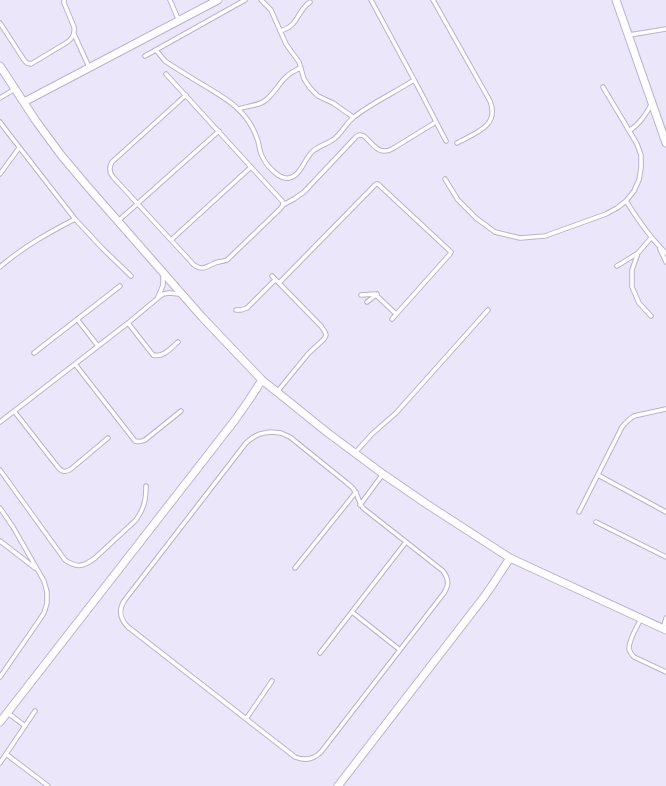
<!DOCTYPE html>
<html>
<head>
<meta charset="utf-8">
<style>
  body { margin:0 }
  canvas { display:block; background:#ece6fa }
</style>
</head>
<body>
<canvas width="666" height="786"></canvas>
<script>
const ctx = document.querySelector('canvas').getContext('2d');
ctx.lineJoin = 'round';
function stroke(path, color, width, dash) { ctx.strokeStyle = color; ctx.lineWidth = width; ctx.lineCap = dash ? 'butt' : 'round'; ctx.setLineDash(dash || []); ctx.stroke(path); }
const lane = new Path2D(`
  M170 0 179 21
  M261 0 271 10 286 44 299 62 304 79 310 88 318 96 333 103 353 117
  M371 0 418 87 446 141
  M433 0 490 101C500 126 475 133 457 143
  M0 23 24 60 27 63 31 64 66 43C72 39 75 35 74 27L64 3V0
  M280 31C299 26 296 12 310 2
  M74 34 89 67
  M629 35 666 29
  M156 50 165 61 171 65C182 72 193 79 205 86 221 96 238 105 249 122 253 128 256 135 258 141 259 146 260 152 262 156 266 165 279 180 289 178 301 176 304 159 313 151 319 146 327 144 334 139 342 133 346 123 354 117 373 102 394 93 414 80
  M145 56 245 0
  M166 74 283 202V205L280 209 227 260C222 262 217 261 213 264 205 267 203 271 194 265L113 177C109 172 109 167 112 162L186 95
  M0 98 15 89
  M238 109C247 106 256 106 263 102 273 96 277 86 285 78 290 73 295 70 301 68
  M0 122 9 134 75 219 102 248 131 276
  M629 131C640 124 646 114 652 103
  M0 174 19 148
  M445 179 458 200 476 218 495 232 520 238 545 236 606 214 617 208 626 201 634 191 639 180 641 168V155L637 144 603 87
  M626 201C638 220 650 238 666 253
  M283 205 294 199 304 192 354 139C357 135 359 134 364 136 373 144 379 156 392 149L436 122
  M118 221 219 131
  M171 240 251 167
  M660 249 666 262
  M617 266 638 253
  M0 267C23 247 48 233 75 219
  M272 276 321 326 325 332 326 335 324 339 308 354 277 392
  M279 283 374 186 376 184H378L451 252 450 254 392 319
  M361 295 375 294 396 314
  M158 297 163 285V274
  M367 302 377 294
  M236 310H241L247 308 275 280
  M651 316 639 303 632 287V270L638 253 651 238
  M77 319 98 346
  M128 323 153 355C163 358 171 348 178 342
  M34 353 120 286
  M75 364 135 441C139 442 141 442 145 440L181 411
  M14 411 57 466C61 472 65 473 71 469L108 438
  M0 422 128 323 158 298 163 294 169 293 179 294
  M271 432 281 433 290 437 347 483C351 486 354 489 356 493 359 499 359 503 363 508L443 571C449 579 449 585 444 593L321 752C313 760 305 761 295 757L128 627C120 619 118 611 124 601L246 443C255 435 260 433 271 432Z
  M355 453 372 434 396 413 488 310
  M0 470 65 560C77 568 83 567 95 558L136 520C144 509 146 500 146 486
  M598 475 666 512
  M360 505 383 474
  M0 508 13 527 44 581 47 592V603L44 613 38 622 0 677
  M579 512 622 427C626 422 629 419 634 416L666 409
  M596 522 666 557
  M0 541 35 568
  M295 568 356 492
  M352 612 400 650
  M641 619C637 626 629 641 629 649 630 653 632 655 634 657L666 672
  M663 629 666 618
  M320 653 406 542
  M8 713 25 726
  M246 719 272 681
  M6 754 48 786
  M0 763 35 711`);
const street = new Path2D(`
  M616 0 666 143
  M0 66 36 121 61 155 88 187 202 317 262 380 277 392 328 433 383 474 425 503 510 558 666 630
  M24 102 218 0
  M0 722 235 420 249 400 262 380
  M338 786 484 597 493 584 510 558`);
stroke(lane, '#bbb1d1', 5.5);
stroke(street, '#bbb1d1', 9);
stroke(lane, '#fff', 3.5);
stroke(street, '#fff', 7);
</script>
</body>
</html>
